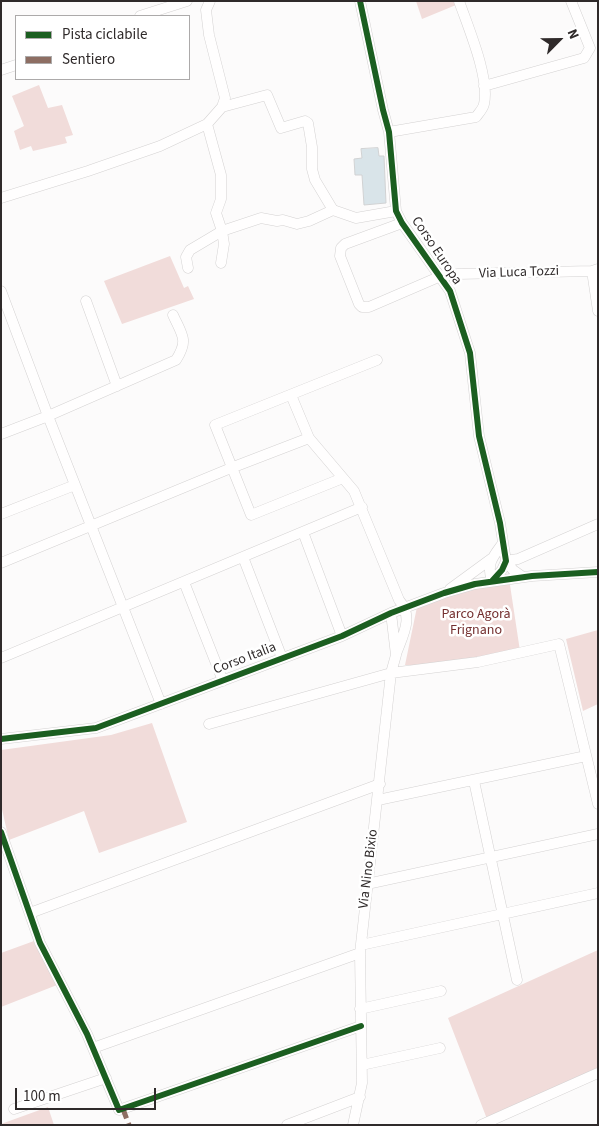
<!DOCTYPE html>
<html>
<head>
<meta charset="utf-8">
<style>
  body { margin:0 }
  #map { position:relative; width:599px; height:1126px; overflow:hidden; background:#fcfbfb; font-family:"Source Sans 3",sans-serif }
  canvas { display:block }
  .frame { position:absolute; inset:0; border:2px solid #2f2a2a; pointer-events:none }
  .legend { position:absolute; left:15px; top:15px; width:175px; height:65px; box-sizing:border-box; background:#fff; border:1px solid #acaaaa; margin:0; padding:6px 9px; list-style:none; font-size:15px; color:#2f2a2a }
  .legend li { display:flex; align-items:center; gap:10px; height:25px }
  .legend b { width:25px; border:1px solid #acaaaa }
  .north { position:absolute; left:534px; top:15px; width:50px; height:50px; -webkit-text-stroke:4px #fff; paint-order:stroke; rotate:67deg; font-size:14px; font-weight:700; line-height:20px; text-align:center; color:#2f2a2a }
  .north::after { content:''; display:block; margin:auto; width:18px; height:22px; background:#2f2a2a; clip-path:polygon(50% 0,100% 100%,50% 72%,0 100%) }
  .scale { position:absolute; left:15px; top:1088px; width:141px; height:22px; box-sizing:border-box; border:2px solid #2f2a2a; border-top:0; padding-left:6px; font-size:15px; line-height:18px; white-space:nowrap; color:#2f2a2a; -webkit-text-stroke:4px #fff; paint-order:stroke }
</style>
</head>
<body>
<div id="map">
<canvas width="599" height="1126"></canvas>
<div class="frame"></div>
<ul class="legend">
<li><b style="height:6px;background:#1b5e20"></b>Pista ciclabile</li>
<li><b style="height:6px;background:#8d6e63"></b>Sentiero</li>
</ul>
<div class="north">N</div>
<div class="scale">100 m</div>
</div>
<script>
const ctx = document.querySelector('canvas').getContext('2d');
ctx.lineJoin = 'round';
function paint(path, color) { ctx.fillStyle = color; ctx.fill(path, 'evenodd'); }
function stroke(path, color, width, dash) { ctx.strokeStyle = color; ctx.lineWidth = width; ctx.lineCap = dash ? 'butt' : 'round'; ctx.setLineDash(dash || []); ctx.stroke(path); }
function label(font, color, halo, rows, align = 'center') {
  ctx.font = font + ' "Source Sans 3",sans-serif'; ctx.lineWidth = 5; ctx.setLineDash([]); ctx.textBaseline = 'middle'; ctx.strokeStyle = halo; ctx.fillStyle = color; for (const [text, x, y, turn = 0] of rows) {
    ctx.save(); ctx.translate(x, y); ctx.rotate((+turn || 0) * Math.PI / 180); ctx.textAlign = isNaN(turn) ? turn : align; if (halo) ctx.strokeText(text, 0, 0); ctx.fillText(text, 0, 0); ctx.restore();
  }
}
const green = new Path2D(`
  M416 1H454L456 5 422 19Z
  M39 85 48 108 62 105 73 135 65 137 67 143 33 151 31 146 20 150 14 131 24 126 12 96Z
  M170 256 184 288 188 286 194 299 122 324 104 281Z
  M506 579 510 585 520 651 419 665H405L417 607 444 596Z
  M598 630V704L583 711 566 639Z
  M152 723 187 822 99 853 84 811 9 840 1 805V750L111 735Z
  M34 941 57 985 1 1007V953Z
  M598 950V1070L487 1119 448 1018Z
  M48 1107 54 1125H1V1124Z`);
const building = new Path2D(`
  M378 148 379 156H384L386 203 364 205 362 175H355L354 159 362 158 361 149Z`);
const minor = new Path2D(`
  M360 1 383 110 389 132 396 211 402 223 450 291 470 353 479 436 500 523 506 561 502 570 492 581
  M140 16 187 1
  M1 70 16 65
  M484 86 584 58 590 48 571 1
  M222 107 267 95 281 128 305 121 308 123 312 147V169L315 180 333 210 356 218 396 211
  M207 124 221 175V199L216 213 222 231 224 244 221 263
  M389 132 476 117C478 114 483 109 484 104 490 78 468 27 459 1
  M1 198 88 171 160 146 207 124 222 107 225 98 209 35 206 10 210 1
  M402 223 345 244 341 248 340 256 359 304 362 307H369L441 276 458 274 592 271 598 269
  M188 268 186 257 190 250 222 231 261 218 277 221 283 220 297 224 309 221 333 210
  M592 271 598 311
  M1 291 48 416 161 704
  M86 301 117 386
  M291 395 309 438 354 491 399 600C414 617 403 635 396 654
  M1 434 48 416 176 360C189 340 182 335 173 315
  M343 478 251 515 215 425 377 360
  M1 514 75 485
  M303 532 342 636
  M243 557 282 658
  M1 563 231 468 309 438
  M523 577 513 570 506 561 518 559 598 524
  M492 581C486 563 493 557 503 543
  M184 582 223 681
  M450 589 491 559
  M1 658 362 507
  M209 724 391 673 478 662 559 644 598 804
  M1 739 96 728 342 636 391 613 444 593 475 584 532 576 598 572
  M474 781 517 980
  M378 800 586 756
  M1 832 40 943 87 1034 119 1110 361 1026
  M367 884 598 834
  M30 913 380 784
  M361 945 598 893
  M360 1009 441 991
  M93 1048 360 953
  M362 1065 440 1048
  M14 1109 106 1078
  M287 1125 360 1097
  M353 1125 362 1083 360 953 391 673 396 655 391 613
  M481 1125 598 1073`);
const quiet = new Path2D(`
  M123 1109 129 1125`);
const cycleway = new Path2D(`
  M360 1 383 110 389 132 396 211 402 223 450 291 470 353 479 436 500 523 506 561 502 570 492 581
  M1 739 96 728 342 636 391 613 444 593 475 584 532 576 598 572
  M1 832 40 943 87 1034 119 1110 361 1026`);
const streetNames = [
  ["Corso Europa",436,251,56],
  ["Via Luca Tozzi",519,273,-2],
  ["Corso Italia",245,659,-21],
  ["Via Nino Bixio",369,869,-83]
];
const parkNames = [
  ["Parco Agorà",476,615],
  ["Frignano",476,631]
];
paint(green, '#f1dcda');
paint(building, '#d9e4e9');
stroke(building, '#d1d2d3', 1);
stroke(minor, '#d4d2d2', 11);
stroke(minor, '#fffefe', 10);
stroke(quiet, '#8d6e63', 5, [10, 5]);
stroke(cycleway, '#1b5e20', 6);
label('14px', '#2f2a2a', '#fff', streetNames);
label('14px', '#742f2f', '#fff', parkNames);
</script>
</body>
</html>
